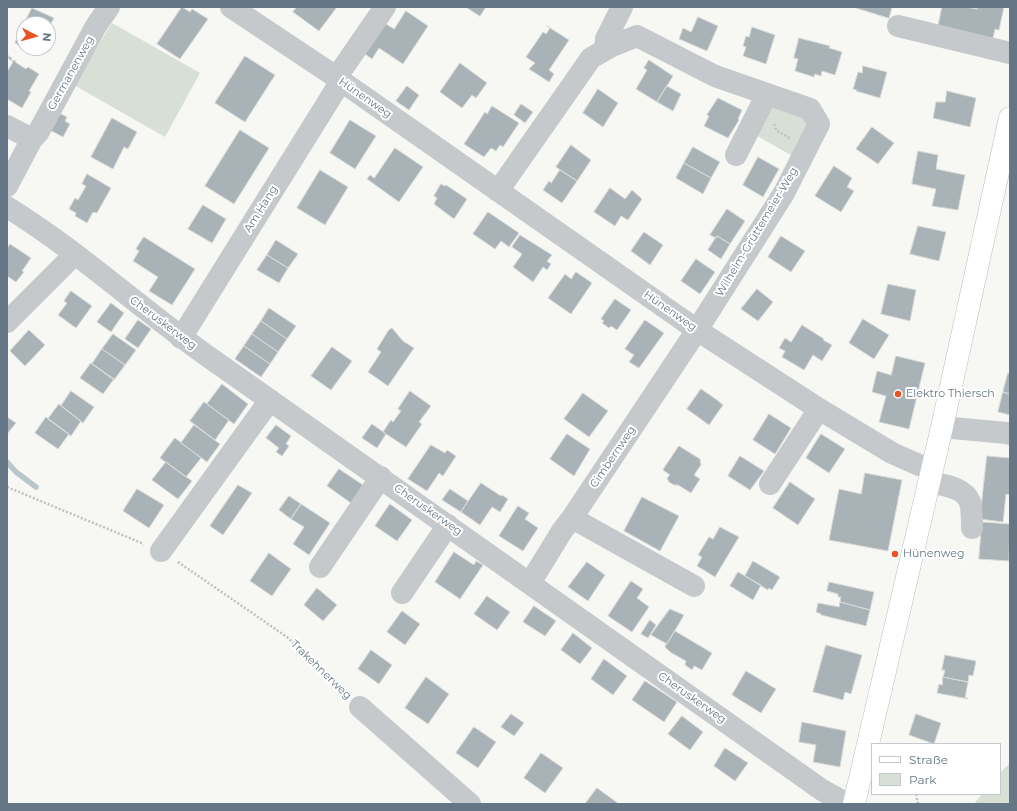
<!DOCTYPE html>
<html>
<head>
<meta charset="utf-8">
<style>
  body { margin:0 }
  #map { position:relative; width:1017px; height:811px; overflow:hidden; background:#f7f7f4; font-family:Montserrat,sans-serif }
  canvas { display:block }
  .frame { position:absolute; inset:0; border:8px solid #657786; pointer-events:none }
  .legend { position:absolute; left:871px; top:743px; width:130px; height:52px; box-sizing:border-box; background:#fff; border:1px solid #c1c9cf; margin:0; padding:5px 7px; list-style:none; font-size:12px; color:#657786 }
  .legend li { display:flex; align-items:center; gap:8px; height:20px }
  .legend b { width:20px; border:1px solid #c1c9cf }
  .north { position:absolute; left:16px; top:16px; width:40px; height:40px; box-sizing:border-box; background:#fff; border:1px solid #c1c9cf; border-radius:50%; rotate:96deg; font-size:11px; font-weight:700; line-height:16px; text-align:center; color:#657786 }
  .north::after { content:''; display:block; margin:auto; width:14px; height:18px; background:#e85423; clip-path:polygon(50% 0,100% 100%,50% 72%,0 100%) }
</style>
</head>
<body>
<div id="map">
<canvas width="1017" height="811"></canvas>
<div class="frame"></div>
<ul class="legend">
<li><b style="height:5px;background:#fff"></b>Straße</li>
<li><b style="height:11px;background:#d8dfd5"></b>Park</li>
</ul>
<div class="north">N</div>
</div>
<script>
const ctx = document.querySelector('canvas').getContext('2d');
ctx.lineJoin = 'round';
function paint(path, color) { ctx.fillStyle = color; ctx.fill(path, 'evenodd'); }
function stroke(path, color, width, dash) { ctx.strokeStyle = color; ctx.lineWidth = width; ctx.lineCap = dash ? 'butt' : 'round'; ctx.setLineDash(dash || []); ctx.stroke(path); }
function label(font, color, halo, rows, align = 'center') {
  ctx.font = font + ' Montserrat,sans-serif'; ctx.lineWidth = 4; ctx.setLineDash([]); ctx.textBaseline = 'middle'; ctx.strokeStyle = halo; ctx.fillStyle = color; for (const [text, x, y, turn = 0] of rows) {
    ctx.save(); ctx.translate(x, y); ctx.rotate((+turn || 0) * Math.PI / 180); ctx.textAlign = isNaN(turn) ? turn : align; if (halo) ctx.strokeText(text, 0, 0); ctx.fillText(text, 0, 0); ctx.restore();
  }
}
const green = new Path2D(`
  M112 23 200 73 165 137 74 85Z
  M768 104 799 114 807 122V126L794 157 754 134Z
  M1010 763V804H974L982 794H1000V773Z`);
const stream = new Path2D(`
  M7 462 16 472 36 487`);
const building = new Path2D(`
  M182 7 190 12 192 9 208 19 180 59 157 44Z
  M297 7H337L319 31 293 12Z
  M466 7H486L480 16Z
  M853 7H892L889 18Z
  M942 7H966L977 9V7H1004L999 30 995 29 993 38 937 33Z
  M32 8 54 18 48 29V24H24Z
  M406 11 428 26 403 64 379 48 372 59 358 49 378 19 394 29Z
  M698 17 718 26 707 51 679 39 683 28 691 32Z
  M24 25V48H43L39 56 24 48 15 43Z
  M547 26 569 40 549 70 554 74 549 82 529 69 535 63 526 57 543 32 546 34 550 28Z
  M752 27 775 35 766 64 743 56 746 47 743 46 746 36 749 37Z
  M799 38 830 46 829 48 842 52 835 75 822 71 821 76 815 74 814 77 795 71 798 59 794 58Z
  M7 55 12 58 11 60 14 61 15 60 16 61 15 62 26 69 28 67 39 74 29 91 31 92 22 108 7 99V72L13 62 8 58 9 57Z
  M245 56 275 75 245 122 215 103Z
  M649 60 673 76 657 102 636 89 647 70 644 68Z
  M460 63 487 83 476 98 472 95 462 108 440 92Z
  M863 66 887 72 880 98 856 91 857 90 853 89 858 72 862 73Z
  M407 86 419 95 409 110 396 101Z
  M667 86 681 94 673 111 657 102Z
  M598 89 618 103 603 127 583 113Z
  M947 91 976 98 970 127 933 118 936 102H945Z
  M718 98 742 110 738 119 739 120 728 138 704 126 709 116 707 115Z
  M521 104 533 112 525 123 514 115Z
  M492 106 519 123 503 147 500 145 496 151 491 148 484 157 464 144 485 112 487 114Z
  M59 113 67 117 65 121 70 124 63 137 48 129Z
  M112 118 137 132 128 149 124 147 113 169 91 157Z
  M350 120 376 136 355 169 330 153Z
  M872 127 894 143 878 164 856 149Z
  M240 130 269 148 234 204 205 186Z
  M571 145 591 160 577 181 556 167Z
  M693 147 720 162 711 178 684 163Z
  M395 148 423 167 399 202 367 179 370 175 374 178Z
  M918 151 938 155 936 169 965 175 958 210 932 206 936 189 912 184Z
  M758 157 779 169 763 197 743 185Z
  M684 163 711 178 703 194 676 178Z
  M834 166 852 178 847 187 854 191 841 212 815 196Z
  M320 170 348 187 325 225 297 208Z
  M560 170 577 181 562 203 543 190 549 181 551 183Z
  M87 174 111 188 97 213 93 212 87 223 75 216 76 213 69 209 75 198 78 200 86 186 82 184Z
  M441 184 445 186 446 185 467 199 454 219 434 204 437 198 434 196Z
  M610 188 625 199 632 190 642 199 628 220 621 216 615 226 594 212Z
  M203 205 226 219 212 243 188 229Z
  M727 209 745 221 730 244 717 236 716 238 710 235Z
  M488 212 519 233 509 247 501 241 495 249 473 234Z
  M918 226 946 232 939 261 910 254Z
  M644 232 663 245 650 265 631 251Z
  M520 235 552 255 547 261 551 264 547 270 543 267 533 282 513 267 522 254 512 247Z
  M717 236 730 244 721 259 708 250Z
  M781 236 805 251 791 272 768 257Z
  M144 237 195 269 172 305 149 291 158 277 133 261 139 251 136 249Z
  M276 240 298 254 288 268 267 255Z
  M10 244 31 258 22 271 24 272 16 282 7 276V249Z
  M267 255 288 268 279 283 257 270Z
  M696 259 715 272 700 294 681 281Z
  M576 272 592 283 571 314 548 298 565 274 571 279Z
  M888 284 916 290 910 321 881 314Z
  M757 289 773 302 758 321 741 309Z
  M71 291 92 306 76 328 58 315 67 303 64 301Z
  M615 299 631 310 617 330 611 326 609 328 602 323 604 321 601 319Z
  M111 303 124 313 111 332 97 322Z
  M269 308 296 326 287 339 261 321Z
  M863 319 889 335 874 359 849 343Z
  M138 320 151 329 138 348 125 339Z
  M645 320 664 333 639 368 629 362 634 355 625 349Z
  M261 321 287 339 278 352 252 334Z
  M802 325 824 339 823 340 832 345 822 361 813 355 804 370 782 357 785 351 779 348 785 338 791 342Z
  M392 328 403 341 414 348 388 386 368 372 381 352 377 349 388 331Z
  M29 330 45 345 25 366 10 351Z
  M113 334 136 350 125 365 102 349Z
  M252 334 278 352 270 364 244 346Z
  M244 346 270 364 261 377 235 359Z
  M332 347 352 361 331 390 311 376Z
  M102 349 125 365 114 380 92 364Z
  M896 356 925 363 909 429 879 422 886 396 872 392 877 371 891 375Z
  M91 363 114 379 103 394 80 378Z
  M1008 373 1010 374V394L1003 392Z
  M222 384 248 404 234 424 207 404Z
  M701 389 717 400 723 405 709 425 687 409Z
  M71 391 94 407 83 423 61 406Z
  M410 391 431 406 419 422 422 424 406 447 383 432 391 420 393 422 401 411 398 409Z
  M1003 392 1010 394V415L998 412Z
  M583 393 608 411 589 437 564 419Z
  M204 402 229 420 215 440 190 421Z
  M59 404 81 421 71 436 48 419Z
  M769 414 791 428 775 454 753 440Z
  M7 417 16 423 7 434Z
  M46 417 69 434 58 449 35 433Z
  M372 424 386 434 377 448 362 438Z
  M194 425 220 444 207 462 181 443Z
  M276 425 291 436 286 444 289 446 282 456 276 452 279 448 266 438Z
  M567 434 590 449 574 476 550 459Z
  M821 434 845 449 829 473 806 458Z
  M175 438 201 458 186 477 160 458Z
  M431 445 445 453 447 450 456 456 443 476 439 473 427 491 408 479Z
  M679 446 700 459 701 465 694 475 700 479 691 493 678 485H674L669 482 667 478 670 475 663 470Z
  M740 456 764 471 750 490 728 476Z
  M987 456 1010 458V495L1006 494 1003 522 980 519Z
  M166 462 192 481 178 499 152 480Z
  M339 469 363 485 351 503 327 486Z
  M865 473 902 480 888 551 829 540 839 489 861 494Z
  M790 482 815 499 798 525 773 508Z
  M481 483 501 496 502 495 508 499 500 512 492 507 480 525 461 512Z
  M238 485 252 493 223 535 210 526Z
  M137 489 164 505 149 528 123 511Z
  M450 489 468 501 461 512 442 500Z
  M289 496 301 504 291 519 279 510Z
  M642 497 679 516 660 551 624 531Z
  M301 504 330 523 309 555 293 544 304 527 291 519Z
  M390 504 412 520 397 541 375 526Z
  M518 506 529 513 525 519 538 528 523 551 499 536Z
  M982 522 1010 524 1009 561 979 559Z
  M720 527 739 537 715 577 697 566 702 557 698 555 709 537 713 539Z
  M454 552 474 565 476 561 483 565 460 599 435 582Z
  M269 553 291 569 272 596 250 581Z
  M753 561 780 577 772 590 769 588 768 590 745 576Z
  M587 562 605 575 588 601 568 587Z
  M738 572 761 585 753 600 730 586Z
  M631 581 643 589 637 598 649 607 632 632 608 616Z
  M829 582 874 592 870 610 840 602 841 597H838V594L827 591Z
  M317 588 337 605 323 621 304 605Z
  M487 596 510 612 497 630 474 614Z
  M840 602 870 610 866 626 821 615V614L816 612 818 603 839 607Z
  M534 606 556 621 545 636 523 622Z
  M670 609 684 615 667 644 651 635Z
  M402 611 420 624 405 645 387 632Z
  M650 620 656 625 648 638 641 634Z
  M675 631 712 653 702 670 694 666 692 670 685 665 686 661 670 652 665 647Z
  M573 633 592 648 580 664 561 650Z
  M826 645 862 655 851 694 845 692 843 700 813 692Z
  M371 650 392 665 379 684 358 669Z
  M945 655 976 661 973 676 969 675 968 682 943 677 945 670H942Z
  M604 659 627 676 613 695 591 679Z
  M746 671 776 689 761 713 732 695Z
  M426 677 449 694 428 724 405 708Z
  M943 677 968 682 965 698H968V699L937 693 939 684 942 685Z
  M645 681 677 702 664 722 632 700Z
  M511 714 524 723 514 736 501 727Z
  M916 714 941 723 934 744 909 735Z
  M682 716 703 732 690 750 668 734Z
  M802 722 846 731 840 767 813 762 816 745 799 742Z
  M474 727 496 742 478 768 456 753Z
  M725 748 748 763 735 781 714 766Z
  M541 753 563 768 545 793 524 778Z
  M597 788 619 804H585Z`);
const path = new Path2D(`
  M774 124 776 130 791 139
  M7 487 144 544
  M178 562 287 637 347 694
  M916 794 918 804`);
const minor = new Path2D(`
  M231 7 327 71 697 330 819 409 892 453 919 465 932 468
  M898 26 1010 53
  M605 50 606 39 622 7
  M336 78 385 7
  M7 126 32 139
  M736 155 767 94
  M7 186 32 139 38 133 96 26 109 7
  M498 191 591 58 612 46 637 36 715 76 810 109 819 124 784 193 697 330 572 518 562 531 530 583
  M7 207C80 252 143 311 213 360 416 503 619 646 822 790L842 801 854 804
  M7 322 75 254
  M181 338 341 81
  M942 427 1006 433 1010 434
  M929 482C943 485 964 487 970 502 972 509 972 520 972 528
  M770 484 819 409
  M572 518 694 586
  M161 551 270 400
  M320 567 381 477
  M402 593 448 525
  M360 707 470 804`);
const major = new Path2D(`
  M854 804 942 427 1010 118`);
const markers = [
  [898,394,4,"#e85423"],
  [895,554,4,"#e85423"]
];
const streetNames = [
  ["Germanenweg",71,73,-61],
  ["Hünenweg",365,98,35],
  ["Am Hang",261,209,-58],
  ["Wilhelm-Grüttemeier-Weg",757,232,-59],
  ["Hünenweg",670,311,35],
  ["Cheruskerweg",163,323,37],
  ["Cimbernweg",613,457,-56],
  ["Cheruskerweg",428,510,35],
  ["Trakehnerweg",321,670,44],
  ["Cheruskerweg",692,698,35]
];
const poiNames = [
  ["Elektro Thiersch",906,394],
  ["Hünenweg",903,554]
];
paint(green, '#d8dfd5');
stroke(stream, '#bac7ca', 5.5);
paint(building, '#a9b2b7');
stroke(building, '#d9d9d7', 1);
stroke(major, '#b8bcc0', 23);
stroke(path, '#bec1c3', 2.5, [2, 2]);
stroke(minor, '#c5c9cc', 22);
stroke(major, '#fff', 22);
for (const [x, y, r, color] of markers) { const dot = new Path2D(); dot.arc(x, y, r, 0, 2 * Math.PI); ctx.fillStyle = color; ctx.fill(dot); stroke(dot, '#fff', 1.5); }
label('11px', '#657786', '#fff', streetNames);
label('11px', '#657786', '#fff', poiNames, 'left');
</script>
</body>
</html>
